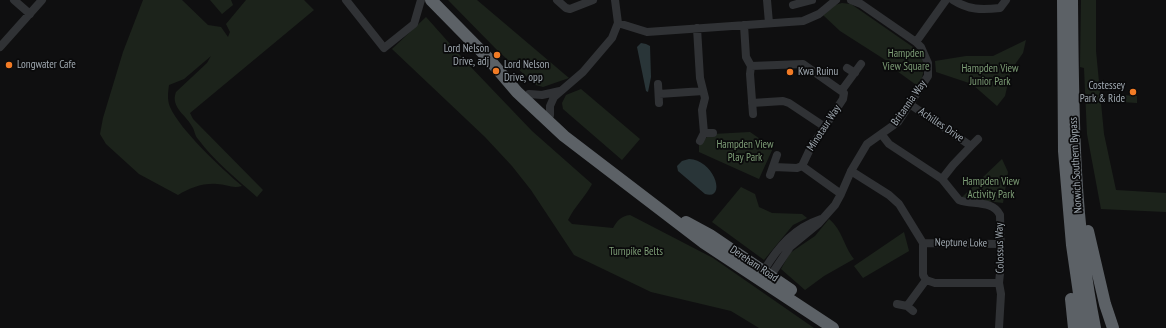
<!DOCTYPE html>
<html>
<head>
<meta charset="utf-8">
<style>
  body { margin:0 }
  canvas { display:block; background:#0f0f10 }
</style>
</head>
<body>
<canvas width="1166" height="328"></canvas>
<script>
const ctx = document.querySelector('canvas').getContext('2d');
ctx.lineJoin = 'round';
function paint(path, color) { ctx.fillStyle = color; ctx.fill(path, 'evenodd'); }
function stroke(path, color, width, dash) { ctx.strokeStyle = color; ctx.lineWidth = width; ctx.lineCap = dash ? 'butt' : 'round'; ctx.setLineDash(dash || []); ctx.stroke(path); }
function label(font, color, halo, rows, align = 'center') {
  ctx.font = font + ' "PT Sans Narrow",sans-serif'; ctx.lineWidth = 3.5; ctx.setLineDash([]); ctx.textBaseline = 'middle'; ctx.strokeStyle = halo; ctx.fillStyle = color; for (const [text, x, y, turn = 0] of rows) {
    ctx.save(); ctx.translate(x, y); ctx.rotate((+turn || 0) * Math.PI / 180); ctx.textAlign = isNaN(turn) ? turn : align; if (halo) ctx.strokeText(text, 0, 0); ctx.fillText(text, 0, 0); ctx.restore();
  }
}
const green = new Path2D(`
  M143 0H182L208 25 221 27 228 37 230 32 226 24 246 0H304L314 10 190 113 193 119 263 190 257 197C237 179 214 161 198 139 195 136 195 132 193 128 187 115 170 108 176 92L207 63 211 56 184 79 169 85C168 92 167 100 170 107 180 130 222 169 242 186 232 189 227 184 217 184 202 183 190 188 178 195L139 174 106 144 100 134 103 118 123 52Z
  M210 0H231L233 5 222 14Z
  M448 0H477L569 78 543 87 536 85 498 51Z
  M1081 0H1096V51L1104 134 1116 190 1166 193V212L1101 209 1087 134 1084 68 1080 67Z
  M842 3 851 4 920 52C926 65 924 73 919 87L897 71 887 61 840 31 823 15 835 5Z
  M426 17 467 63 532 131 592 184C585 197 575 206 568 220L572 224 613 228C617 221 621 216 630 215L713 258 814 328H759L731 311 651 292 574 255 531 190 512 166 485 137 392 49Z
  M1026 40 1023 53 1011 70 1005 96 997 106 972 84 936 72 935 61 966 56H993Z
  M581 89 640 139 622 160 563 109 562 103 566 95Z
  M1107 94 1137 96V103L1108 101Z
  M750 132 773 148 759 179 699 152V145L707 137 713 136V134Z
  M1002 159 1008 172 1003 203 961 198Z
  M741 187 755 194 759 207 772 213 802 214 807 218 793 225 764 260 712 222Z
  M829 219C843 231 843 245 854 259L824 276 805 290 781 269 790 253 815 236Z
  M904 232 909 251 863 278 854 266Z`);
const water = new Path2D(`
  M641 43 646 44 650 46 651 77 648 92 646 91 637 47Z
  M689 159C715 160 727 201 705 194L678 171 677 166 682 161Z`);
const minor = new Path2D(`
  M14 0 30 14
  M346 0 384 48 414 24 421 0
  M557 0 566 8 570 9 593 0
  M767 0 769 23
  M953 0C969 10 981 10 1000 8L1006 0
  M793 5 812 0
  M618 23 647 32 803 21 819 14 836 0
  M744 25 746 57 751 66 803 64 844 93 843 99 810 149 802 166 841 194
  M697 28 700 78 705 98 702 110 704 133 700 141
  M916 42 946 0
  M0 47 42 0
  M751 66 750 74 753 114
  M847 68 855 73
  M658 84 659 103
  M842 90 861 64
  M529 94 542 95 560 91
  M659 94 703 91
  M752 103 783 101 789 103 825 127
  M911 105 971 146 953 165 942 179
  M550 115V106L554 97 583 72 612 38 618 23 615 0
  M704 133H713
  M971 146 978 139
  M774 167 797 168 802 166
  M851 171 889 195 899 204 923 243V275L926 280 935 283H999L1001 263 1000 215C993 200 972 205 959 200L942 179 889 144 882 135
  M770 175 777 155
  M923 243 1000 244
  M764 270C779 246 794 228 821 219
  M771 275 790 247 818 224 835 205 841 194 851 171 867 144 898 122 928 76V63L921 47 916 42 861 4 851 0
  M897 304 907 306 926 280
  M907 306 913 311
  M999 328 1001 294 999 283`);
const highway = new Path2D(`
  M431 0 487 57 517 92 564 136 704 243 833 328
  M1063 0 1064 151 1072 245 1084 328
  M1072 0C1073 111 1073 219 1095 328
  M686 222 710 235 791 290
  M1088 231 1105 304 1113 328
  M1071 299 1074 328`);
const markers = [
  [497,55,4,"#f27b25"],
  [9,65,4,"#f27b25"],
  [496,71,4,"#f27b25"],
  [790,72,4,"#f27b25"],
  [1133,92,4,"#f27b25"]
];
const poiNames = [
  ["Lord Nelson",489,49,"right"],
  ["Drive, adj",489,62,"right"],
  ["Longwater Cafe",17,65],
  ["Lord Nelson",504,65],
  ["Drive, opp",504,78],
  ["Kwa Ruinu",798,72],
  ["Costessey",1125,86,"right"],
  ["Park & Ride",1125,99,"right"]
];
const parkNames = [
  ["Hampden",906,54],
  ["View Square",906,67],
  ["Hampden View",990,69],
  ["Junior Park",990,82],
  ["Hampden View",745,145],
  ["Play Park",745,158],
  ["Hampden View",991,182],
  ["Activity Park",991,195],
  ["Turnpike Belts",636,252]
];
const streetNames = [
  ["Britannia Way",909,103,-55],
  ["Achilles Drive",941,125,34],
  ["Minotaur Way",824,128,-57],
  ["Norwich Southern Bypass",1076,165,-93],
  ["Neptune Loke",961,243,1],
  ["Colossus Way",1000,248,-91],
  ["Dereham Road",754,264,34]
];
paint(green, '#1c231b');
paint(water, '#293538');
stroke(minor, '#303235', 8);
stroke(highway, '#5c6166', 12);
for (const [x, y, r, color] of markers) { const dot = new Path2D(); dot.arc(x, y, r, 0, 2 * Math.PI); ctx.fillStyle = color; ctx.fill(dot); stroke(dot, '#0a0a0b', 1.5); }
label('11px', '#a0a9b1', '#0a0a0b', poiNames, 'left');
label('11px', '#7d9d76', '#0a0a0b', parkNames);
label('11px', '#a0a9b1', '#0a0a0b', streetNames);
</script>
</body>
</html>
